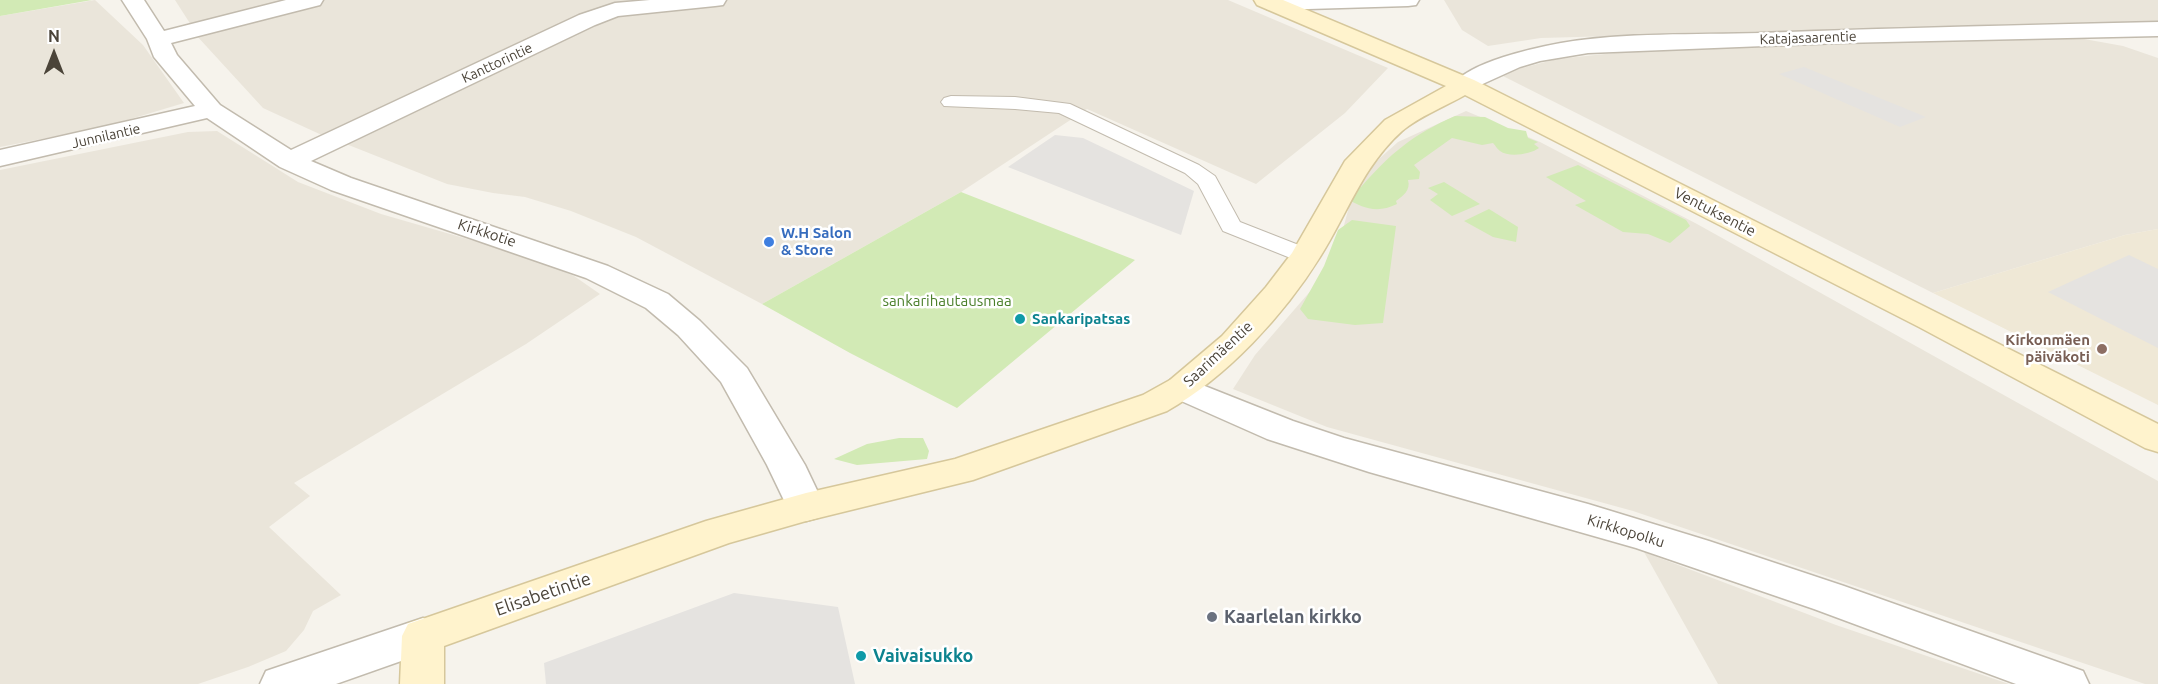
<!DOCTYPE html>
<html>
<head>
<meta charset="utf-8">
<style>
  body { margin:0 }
  #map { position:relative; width:2158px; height:684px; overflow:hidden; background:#f6f3ec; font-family:Ubuntu,sans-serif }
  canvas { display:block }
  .north { position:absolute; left:24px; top:24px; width:60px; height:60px; -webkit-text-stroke:4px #fff; paint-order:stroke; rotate:0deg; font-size:16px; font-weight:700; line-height:24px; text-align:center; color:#4b4439 }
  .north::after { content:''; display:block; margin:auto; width:21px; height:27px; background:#4b4439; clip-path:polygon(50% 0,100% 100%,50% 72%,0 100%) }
</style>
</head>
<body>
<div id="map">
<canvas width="2158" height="684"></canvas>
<div class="north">N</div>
</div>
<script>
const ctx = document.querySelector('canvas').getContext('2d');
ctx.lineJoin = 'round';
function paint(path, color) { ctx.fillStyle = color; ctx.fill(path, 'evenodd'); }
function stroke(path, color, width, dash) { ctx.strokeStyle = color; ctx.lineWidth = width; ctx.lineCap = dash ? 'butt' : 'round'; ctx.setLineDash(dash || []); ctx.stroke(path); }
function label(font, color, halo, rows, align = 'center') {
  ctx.font = font + ' Ubuntu,sans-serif'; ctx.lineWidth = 5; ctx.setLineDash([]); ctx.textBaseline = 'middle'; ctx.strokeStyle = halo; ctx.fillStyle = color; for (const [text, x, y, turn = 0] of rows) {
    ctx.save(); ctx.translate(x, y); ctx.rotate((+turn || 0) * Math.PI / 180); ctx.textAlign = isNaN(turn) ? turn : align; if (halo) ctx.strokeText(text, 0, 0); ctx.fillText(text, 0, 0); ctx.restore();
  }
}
const residential = new Path2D(`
  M95 0 143 45 184 103 104 127 0 147V16Z
  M175 0H299L191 25Z
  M324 0H676L613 5 326 137 263 108 196 35Z
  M724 0H1228L1388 68 1345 113 1256 184 1087 109 961 192 762 304 636 237 571 211 525 197 493 193 447 184 341 142 617 14Z
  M1444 0H2158V21L1541 38 1488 46 1462 30Z
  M2073 37 2123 46 2158 58V229L2125 235 1933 293 1499 74 1557 59 1634 51Z
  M1466 111 1540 142 1697 224 2158 481V684H2145L1633 511 1327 427 1233 389 1255 355 1333 265 1354 189 1371 166 1398 142Z
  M217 131 298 182 381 214 533 258 574 276 600 294 526 344 294 483 310 496 269 527 341 595 313 611 304 630 286 651 248 667 198 684H0V170L188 132Z
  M1644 552 1836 625 2009 684H1718Z`);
const education = new Path2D(`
  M2158 229V405L1933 293 2125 235Z`);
const green = new Path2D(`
  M0 0H92L0 16Z
  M1455 116 1485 117 1508 128 1526 131 1528 138 1538 142 1534 144 1539 148C1531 154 1509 158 1500 151 1497 149 1496 146 1493 143L1482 145 1452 138 1414 165 1420 172 1419 179 1408 180C1411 190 1403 196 1396 201L1397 204C1377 214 1362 208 1346 198L1352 188 1361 187C1391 153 1412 135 1455 116Z
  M1578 165 1686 220 1690 226 1670 243 1648 234 1623 232 1575 205 1586 201 1546 177Z
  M1444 182 1480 204 1452 216 1430 200 1438 194 1428 188Z
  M961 192 1135 260 957 408 850 353 762 304Z
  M1489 209 1518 227 1516 242 1493 237 1464 221Z
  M1352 220 1396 226 1383 323 1355 325 1308 319 1300 309 1324 266 1338 230Z
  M899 438H923L929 451 927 459 857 465 834 459 867 444Z`);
const parking = new Path2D(`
  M1804 67 1926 117 1900 127 1779 74Z
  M1055 135 1083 138 1194 191 1181 235 1008 167Z
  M2129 255 2158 269V348L2048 292Z
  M734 593 838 607 855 684H546L544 663Z`);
const lane = new Path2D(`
  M951 96 1015 97 1070 104 1199 165 1215 176 1240 222 1314 251 1318 256 1314 261 1306 263 1298 261 1223 231 1198 184 1185 173 1059 113 1015 109 944 106 941 102 944 98Z`);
const street = new Path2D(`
  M122 0H144L164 31 286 0H323L320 5 171 43 177 55 220 105 291 150 579 15 615 3 650 0H726L723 5 715 6 618 16 595 25 311 161 351 178 608 266 668 294 700 321 747 368 805 465 825 507 820 517 806 521 792 517 767 465 721 382 678 335 646 308 586 278 331 190 280 167 207 118 0 166V150L195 106 154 57 147 39Z
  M1267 0H1419L1416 5 1408 6 1275 10 1267 9 1264 4Z
  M2158 22V36L1840 43 1588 53 1540 61 1520 67 1465 92 1456 90 1453 85C1469 62 1534 48 1561 43 1626 32 1694 35 1760 33 1892 28 2025 25 2158 22Z
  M1182 377 1293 421 1344 438 1588 504 1709 541 1844 586 2083 671 2089 684H2016L1814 609 1636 548 1369 472 1267 439 1170 396 1165 388 1170 380Z
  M423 618 438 624 444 636 438 648 336 684H260L266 671Z`);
const secondary = new Path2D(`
  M1254 0H1283L1474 80 2158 424V452L2145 448 1919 327 1465 95C1446 106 1418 117 1402 131 1362 167 1348 213 1320 257 1284 315 1227 377 1167 411L973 480 806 521 729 543 444 646V684H400L402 636 408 624 706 521 806 493 955 459 1143 395 1170 380 1222 336 1266 287 1292 253 1345 161 1385 120 1446 86 1257 5Z`);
const markers = [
  [769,242,6,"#3f7fe0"],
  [1020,319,6,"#0f9aa8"],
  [2102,349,6,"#8d6e63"],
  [1212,617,6,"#6b7280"],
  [861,656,6,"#0f9aa8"]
];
const farStreetnames = [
  ["Katajasaarentie",1808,38,-2],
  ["Kanttorintie",497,63,-25],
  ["Junnilantie",106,136,-13]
];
const streetNames = [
  ["Ventuksentie",1715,212,27],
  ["Kirkkotie",487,233,18],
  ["Saarimäentie",1218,354,-43],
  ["Kirkkopolku",1626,531,17]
];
const shopNames = [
  ["W.H Salon",781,233],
  ["& Store",781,250]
];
const parkNames = [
  ["sankarihautausmaa",947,301]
];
const cultureNames = [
  ["Sankaripatsas",1032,319]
];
const educationNames = [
  ["Kirkonmäen",2090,340],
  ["päiväkoti",2090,357]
];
const nearStreetnames = [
  ["Elisabetintie",543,594,-19]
];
const nearWorshipnames = [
  ["Kaarlelan kirkko",1224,617]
];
const nearCulturenames = [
  ["Vaivaisukko",873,656]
];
paint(residential, '#eae5da');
paint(education, '#efe8d6');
paint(green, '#d2eab5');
paint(parking, '#e5e3e0');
stroke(lane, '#c2bbae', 2);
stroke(street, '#c2bbae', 3);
stroke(secondary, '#d6c79b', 3);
paint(lane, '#fff');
paint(street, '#fff');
paint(secondary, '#fff3cd');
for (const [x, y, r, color] of markers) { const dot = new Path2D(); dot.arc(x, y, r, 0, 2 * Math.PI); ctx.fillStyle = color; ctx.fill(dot); stroke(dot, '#fff', 2); }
label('14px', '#4b4439', '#fff', farStreetnames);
label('15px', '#4b4439', '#fff', streetNames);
label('bold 15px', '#366cbe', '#fff', shopNames, 'left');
label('15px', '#4a7f2a', '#fff', parkNames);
label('bold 15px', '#0d838f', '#fff', cultureNames, 'left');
label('bold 15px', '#785e54', '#fff', educationNames, 'right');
label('18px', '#4b4439', '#fff', nearStreetnames);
label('bold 18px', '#5b616d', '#fff', nearWorshipnames, 'left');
label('bold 18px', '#0d838f', '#fff', nearCulturenames, 'left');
</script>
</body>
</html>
